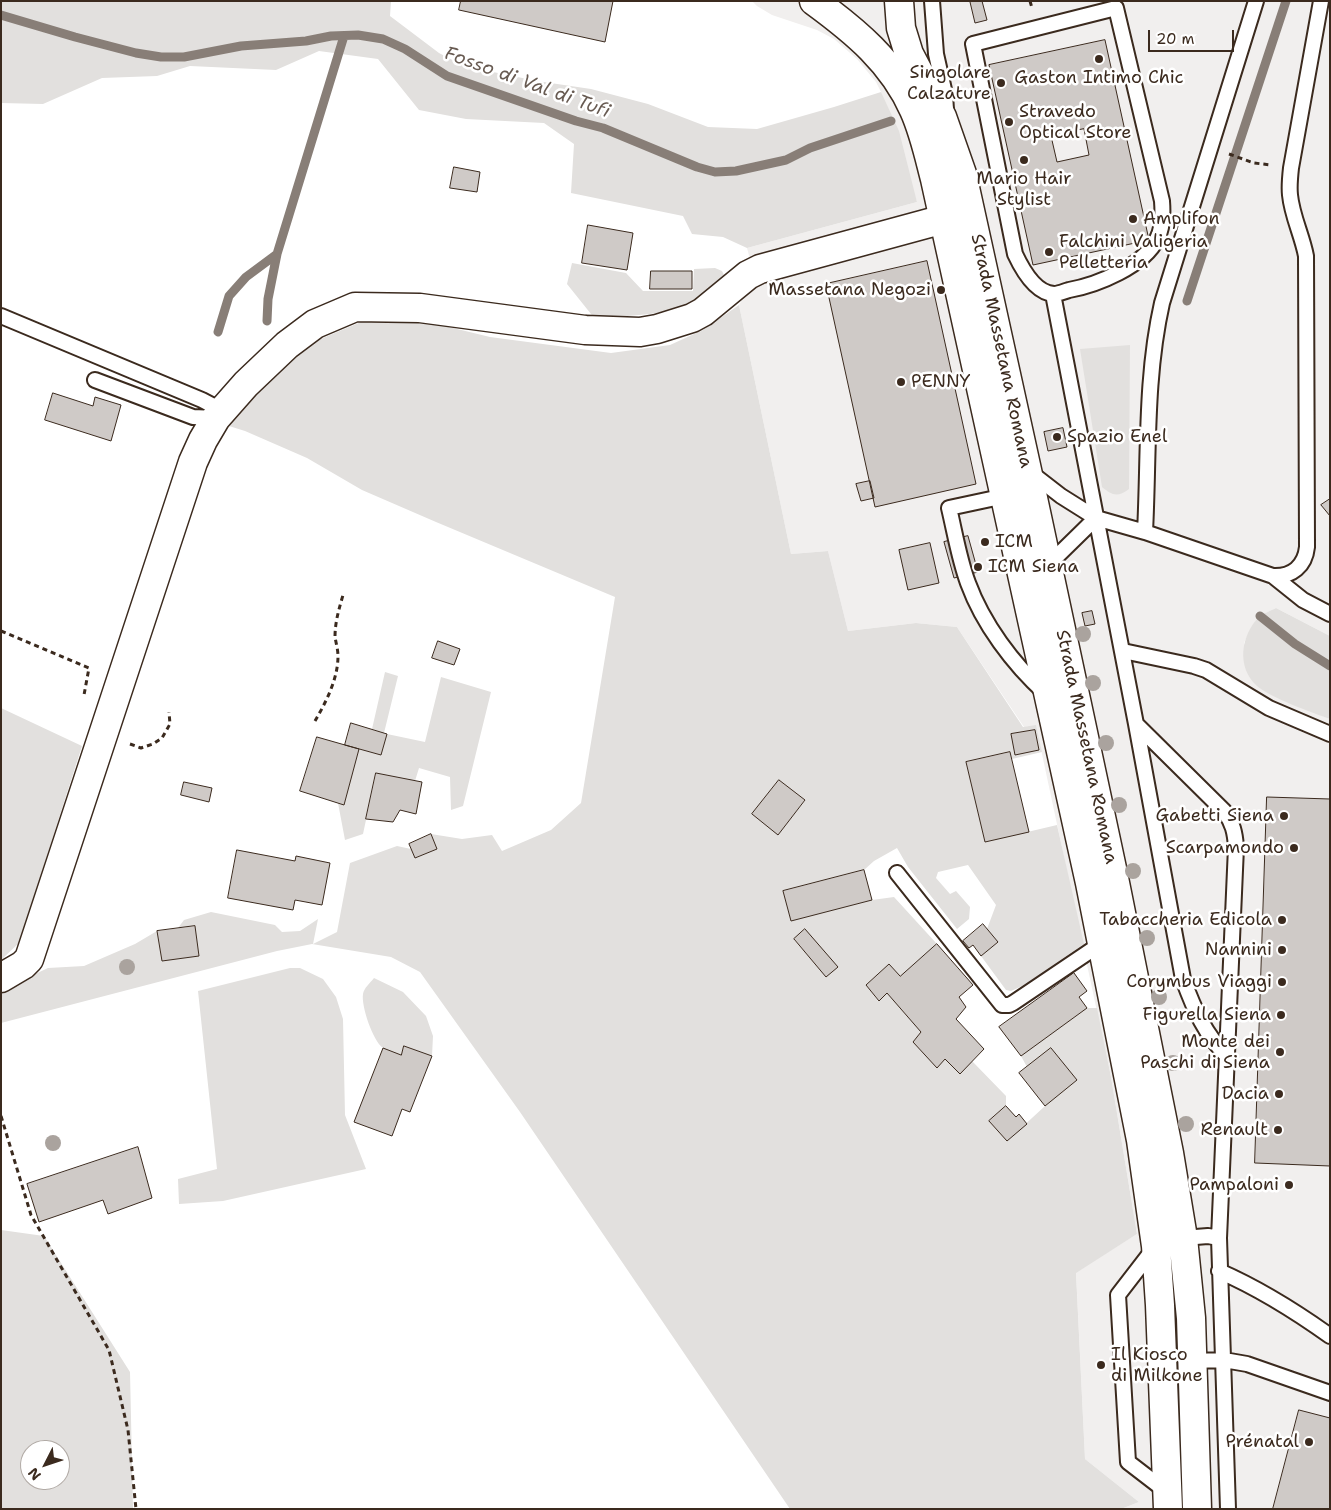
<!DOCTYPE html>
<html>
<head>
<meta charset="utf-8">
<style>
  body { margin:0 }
  #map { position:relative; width:1331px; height:1510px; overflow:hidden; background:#fff; font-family:"Shantell Sans",sans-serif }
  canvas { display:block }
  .frame { position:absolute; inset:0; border:2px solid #3b2a1e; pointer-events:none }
  .north { position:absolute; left:20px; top:1440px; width:50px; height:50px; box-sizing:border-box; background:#fff; border:1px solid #b1aaa5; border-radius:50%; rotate:229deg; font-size:14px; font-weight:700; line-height:20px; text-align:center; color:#3b2a1e }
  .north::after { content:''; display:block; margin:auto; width:18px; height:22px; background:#3b2a1e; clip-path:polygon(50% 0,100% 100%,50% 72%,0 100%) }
  .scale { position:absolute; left:1148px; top:30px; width:86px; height:22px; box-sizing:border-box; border:2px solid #3b2a1e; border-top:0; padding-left:6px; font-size:15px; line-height:18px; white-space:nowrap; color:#3b2a1e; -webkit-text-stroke:4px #fff; paint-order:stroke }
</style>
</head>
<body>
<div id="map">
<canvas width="1331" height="1510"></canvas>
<div class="frame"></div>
<div class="north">N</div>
<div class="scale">20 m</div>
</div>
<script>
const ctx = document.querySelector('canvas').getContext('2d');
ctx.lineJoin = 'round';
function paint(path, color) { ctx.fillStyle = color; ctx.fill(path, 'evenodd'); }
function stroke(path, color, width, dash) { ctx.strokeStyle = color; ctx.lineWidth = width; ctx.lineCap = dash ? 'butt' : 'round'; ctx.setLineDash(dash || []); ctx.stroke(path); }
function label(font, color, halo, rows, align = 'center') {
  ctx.font = font + ' "Shantell Sans",sans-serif'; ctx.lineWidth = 5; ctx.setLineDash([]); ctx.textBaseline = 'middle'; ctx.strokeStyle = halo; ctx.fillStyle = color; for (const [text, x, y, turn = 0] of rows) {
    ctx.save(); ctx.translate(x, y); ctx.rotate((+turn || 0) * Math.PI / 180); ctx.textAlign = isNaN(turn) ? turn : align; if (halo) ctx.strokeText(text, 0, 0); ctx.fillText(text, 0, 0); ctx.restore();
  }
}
const built = new Path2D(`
  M752 1H1330V636L1276 608 1260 616 1250 630 1244 643 1273 695 1330 719V1509H1121L1139 1502 1085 1459 1076 1272 1137 1234 1111 1077 1036 726 1024 727 957 627 916 623 848 631 828 551 791 554 739 305 755 278 747 248 917 202 881 92 876 82 857 59 834 39 817 30 772 15 757 6Z`);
const green = new Path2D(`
  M1 1H391L390 16 439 53 464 66 537 81 591 89 648 104 708 127 757 129 834 107 881 92 899 131 917 202 747 248 723 237 692 234 683 216 571 193 574 144 544 123 466 119 419 110 378 59 319 51 276 70 190 66 157 76 102 78 43 104 1 103Z
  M572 263 626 273 643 291H693L694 269 715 268 722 271 726 279 700 298 682 308 650 314 595 319 567 284Z
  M739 305 791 554 828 551 848 631 916 623 957 627 1023 727 1036 725 1042 752 1012 759 1010 752 966 762 985 842 1057 825 1084 944 1022 986 1011 991 1006 990 981 956 997 942 987 929 996 905 968 865 938 872 936 878 950 894 956 891 970 907 969 919 957 929 908 867 897 848 874 861 864 870 783 891 791 921 872 900 894 897 937 944 900 976 889 964 866 985 878 1001 887 993 921 1032 913 1042 937 1068 945 1059 972 1061 1006 1096V1106L989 1121 1007 1141 1045 1106 1077 1080 1051 1048 1027 1067 1021 1056 1087 1008H1097L1111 1077 1137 1234 1076 1273 1085 1459 1139 1502 1121 1509H790L520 1112 420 972 391 957 312 944 277 951 1 1023V990L48 968 84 966 135 944 157 931 162 961 199 956 195 926 178 928 184 920 211 912 275 925 282 932 300 931 318 919 313 944 337 932 350 863 397 846 411 849 416 858 437 849 431 834 462 839 492 835 502 851 551 830 581 803 615 597 436 522 362 490 307 458 245 431 229 426 255 392 311 343 361 322 412 318 490 337 611 353 670 345 703 330ZM779 780 805 801 778 834 753 814ZM805 929 826 976 794 940Z
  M1130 345 1129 489C1117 498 1112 495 1102 487L1080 349Z
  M1276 608 1330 636V719C1313 713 1269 697 1257 686 1236 667 1241 635 1259 617 1263 613 1271 611 1276 608Z
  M385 672 398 676 384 733 372 729Z
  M441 677 491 692 463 806 451 810 450 777 419 768 415 781 376 773 363 834 345 840 338 803 344 805 359 749 381 755 387 734 425 742Z
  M1 708 82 746 19 943 1 960Z
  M290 968H300L323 979 336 997 343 1019 345 1115 366 1169 223 1201 179 1204 178 1179 217 1169 198 991Z
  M374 978 403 992 426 1016 433 1036 432 1056 404 1046 401 1055C395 1053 387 1051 383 1048 373 1041 361 1006 363 994 364 988 370 983 374 978Z
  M1 1230 44 1236 130 1372 133 1509H1ZM30 1450H60V1480H30Z`);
const stream = new Path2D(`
  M1 15 75 37 136 53 161 57H184L241 46 306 41 331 36 358 35 383 39 405 49 447 76 576 121 603 128 697 167 715 172 736 171 786 160 810 148 891 121
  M1187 301 1286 1
  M267 321 268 299 277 254 344 36
  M218 332 229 296 246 277 277 254
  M1260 616 1295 644 1330 666`);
const building = new Path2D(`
  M461 1H613L605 42 459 10Z
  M982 1 987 20 975 23 970 2Z
  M1105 40 1149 240 1033 265 989 65ZM1084 129 1089 155 1057 162 1051 136Z
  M454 167 480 172 477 192 450 188Z
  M588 225 633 233 627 270 582 263Z
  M927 261 976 484 875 507 826 284Z
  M651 271H692V289H650Z
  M53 393 93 406 95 397 121 405 111 441 45 420Z
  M1063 428 1067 447 1048 451 1044 432Z
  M870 481 874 498 861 501 856 484Z
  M1330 499V516L1321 505Z
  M968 536 978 572 954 578 944 542Z
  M930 543 939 583 908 590 899 550Z
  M1092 611 1095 624 1085 626 1082 613Z
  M438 641 460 649 454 665 432 658Z
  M351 723 387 734 381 755 345 745Z
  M1035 730 1039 750 1015 755 1011 734Z
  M317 737 359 749 344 805 300 791Z
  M1010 752 1029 832 985 842 966 762Z
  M376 773 422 782 416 814 400 810 393 822 366 819Z
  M779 780 805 800 778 835 752 814Z
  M184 782 212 788 209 802 181 795Z
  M1267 797 1330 799V1166L1255 1163Z
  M431 834 437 849 415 858 409 844Z
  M237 850 295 861 296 856 330 863 322 905 295 900 293 910 228 898Z
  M864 870 872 900 791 921 783 891Z
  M983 924 998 942 981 956 973 945 969 948 963 941Z
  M195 926 199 956 162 961 157 931Z
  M805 929 838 967 826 977 794 939Z
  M937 944 973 985 959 997 966 1007 956 1019 984 1049 960 1074 945 1059 937 1068 913 1042 921 1032 887 993 879 1001 866 985 889 964 900 976Z
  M1074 973 1087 991 1079 997 1087 1008 1021 1056 999 1027Z
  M404 1046 432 1056 410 1112 402 1109 392 1136 354 1122 383 1048 401 1055Z
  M1051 1048 1077 1080 1045 1106 1019 1073Z
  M1006 1106 1016 1117 1019 1114 1027 1124 1007 1141 989 1121Z
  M138 1147 152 1198 108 1214 103 1200 39 1222 27 1184Z
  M1299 1410 1330 1418V1509H1273Z`);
const path = new Path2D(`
  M1030 1 1032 8
  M1229 154 1254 163 1271 165
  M1 631 89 668 84 695
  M315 721C326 702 338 679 338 656 338 650 336 643 335 637 335 622 339 609 343 595
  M130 744 141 748 153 744 162 738 170 724 169 712
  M1 1116 31 1215 109 1350 128 1430 136 1509`);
const service = new Path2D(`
  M932 1 936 54 945 94 946 110
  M1256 1 1162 303C1145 378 1149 456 1145 532L1273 576C1292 577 1305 566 1307 547L1306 256C1302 235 1292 216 1290 195 1289 186 1290 177 1291 168L1321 1
  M1116 8 1162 201C1163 214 1163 228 1157 239 1144 266 1097 285 1069 290 1065 291 1059 294 1054 294 1035 293 1022 269 1015 254L973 44Z
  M1053 294 1136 724
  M1 316 202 400 223 411
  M95 380 193 417 216 418
  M1030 472 1061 496 1096 518 1145 532
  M1005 496 949 508C955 533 959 559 968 583 983 624 1013 664 1045 693
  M1047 566 1096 518
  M1273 576 1303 600 1330 614
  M1123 651 1194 666 1206 670 1269 708 1330 734
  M897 873 1002 1005H1009L1013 1003 1102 943
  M1183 1238 1208 1236 1219 1238
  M1155 1247 1118 1295 1128 1462 1167 1492
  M1219 1271C1258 1288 1295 1311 1330 1336
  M1193 1361 1224 1360 1247 1364 1330 1393
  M1228 1509 1219 1238 1236 847C1235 833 1233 823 1224 811L1136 724 1183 979C1194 1009 1205 1035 1228 1057`);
const minor = new Path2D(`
  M1 978 23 965 29 959 193 462 203 440 216 418 246 384 287 345 315 324 355 307 420 308 585 330 640 332 657 329 692 318 703 312 748 275 760 269 944 219`);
const primary = new Path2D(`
  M814 1C855 31 893 62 914 110 924 132 929 156 935 179L1090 883 1141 1140 1156 1246 1160 1305 1168 1509
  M899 1 901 28 909 54 942 117 962 174 1027 470 1114 878 1169 1153 1183 1238 1191 1318 1197 1509`);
const trees = [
  [1083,634],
  [1093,683],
  [1106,743],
  [1119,805],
  [1133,871],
  [1147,938],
  [127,967],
  [1159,997],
  [1173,1063],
  [1186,1124],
  [53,1143]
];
const markers = [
  [1099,59,5,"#3b2a1e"],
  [1001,83,5,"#3b2a1e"],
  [1009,122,5,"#3b2a1e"],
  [1024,160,5,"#3b2a1e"],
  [1133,219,5,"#3b2a1e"],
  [1049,252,5,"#3b2a1e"],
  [941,290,5,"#3b2a1e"],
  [901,382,5,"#3b2a1e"],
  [1057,437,5,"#3b2a1e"],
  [985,542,5,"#3b2a1e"],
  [978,567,5,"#3b2a1e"],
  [1284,816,5,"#3b2a1e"],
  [1294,848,5,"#3b2a1e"],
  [1282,920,5,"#3b2a1e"],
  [1282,950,5,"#3b2a1e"],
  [1282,982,5,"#3b2a1e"],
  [1281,1015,5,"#3b2a1e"],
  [1280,1052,5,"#3b2a1e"],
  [1279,1094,5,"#3b2a1e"],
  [1278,1130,5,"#3b2a1e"],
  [1289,1185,5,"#3b2a1e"],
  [1101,1365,5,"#3b2a1e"],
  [1309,1442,5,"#3b2a1e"]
];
const poiNames = [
  ["Singolare",991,73],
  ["Calzature",991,94],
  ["Gaston Intimo Chic",1099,78,"center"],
  ["Stravedo",1019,112,"left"],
  ["Optical Store",1019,133,"left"],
  ["Mario Hair",1024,179,"center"],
  ["Stylist",1024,200,"center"],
  ["Amplifon",1143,219,"left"],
  ["Falchini Valigeria",1059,242,"left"],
  ["Pelletteria",1059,263,"left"],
  ["Massetana Negozi",931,290],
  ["PENNY",911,382,"left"],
  ["Spazio Enel",1067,437,"left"],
  ["ICM",995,542,"left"],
  ["ICM Siena",988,567,"left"],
  ["Gabetti Siena",1274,816],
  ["Scarpamondo",1284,848],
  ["Tabaccheria Edicola",1272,920],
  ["Nannini",1272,950],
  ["Corymbus Viaggi",1272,982],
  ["Figurella Siena",1271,1015],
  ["Monte dei",1270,1042],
  ["Paschi di Siena",1270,1063],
  ["Dacia",1269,1094],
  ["Renault",1268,1130],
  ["Pampaloni",1279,1185],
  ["Il Kiosco",1111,1355,"left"],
  ["di Milkone",1111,1376,"left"],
  ["Prénatal",1299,1442]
];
const streetNames = [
  ["Strada Massetana Romana",1001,351,78],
  ["Strada Massetana Romana",1086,747,78]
];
const waterNames = [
  ["Fosso di Val di Tufi",527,83,20]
];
paint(built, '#f1efee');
paint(green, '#e2e0de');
stroke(stream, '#887e77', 9);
paint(building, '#cfcac7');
stroke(building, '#3b2a1e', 1);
stroke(service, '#3b2a1e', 18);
stroke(minor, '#3b2a1e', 31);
stroke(primary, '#3b2a1e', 31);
stroke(path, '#3b2a1e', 3, [5, 4]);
stroke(service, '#fff', 14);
stroke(minor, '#fff', 28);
stroke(primary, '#fff', 28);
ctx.fillStyle = '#aaa39e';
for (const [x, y] of trees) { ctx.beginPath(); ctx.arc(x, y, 8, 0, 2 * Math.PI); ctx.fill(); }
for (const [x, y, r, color] of markers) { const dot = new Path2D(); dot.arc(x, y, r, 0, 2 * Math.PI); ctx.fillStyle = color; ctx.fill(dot); stroke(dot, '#fff', 2); }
label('18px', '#3b2a1e', '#fff', poiNames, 'right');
label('18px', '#3b2a1e', '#fff', streetNames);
label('italic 19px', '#685b52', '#fff', waterNames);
</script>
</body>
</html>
